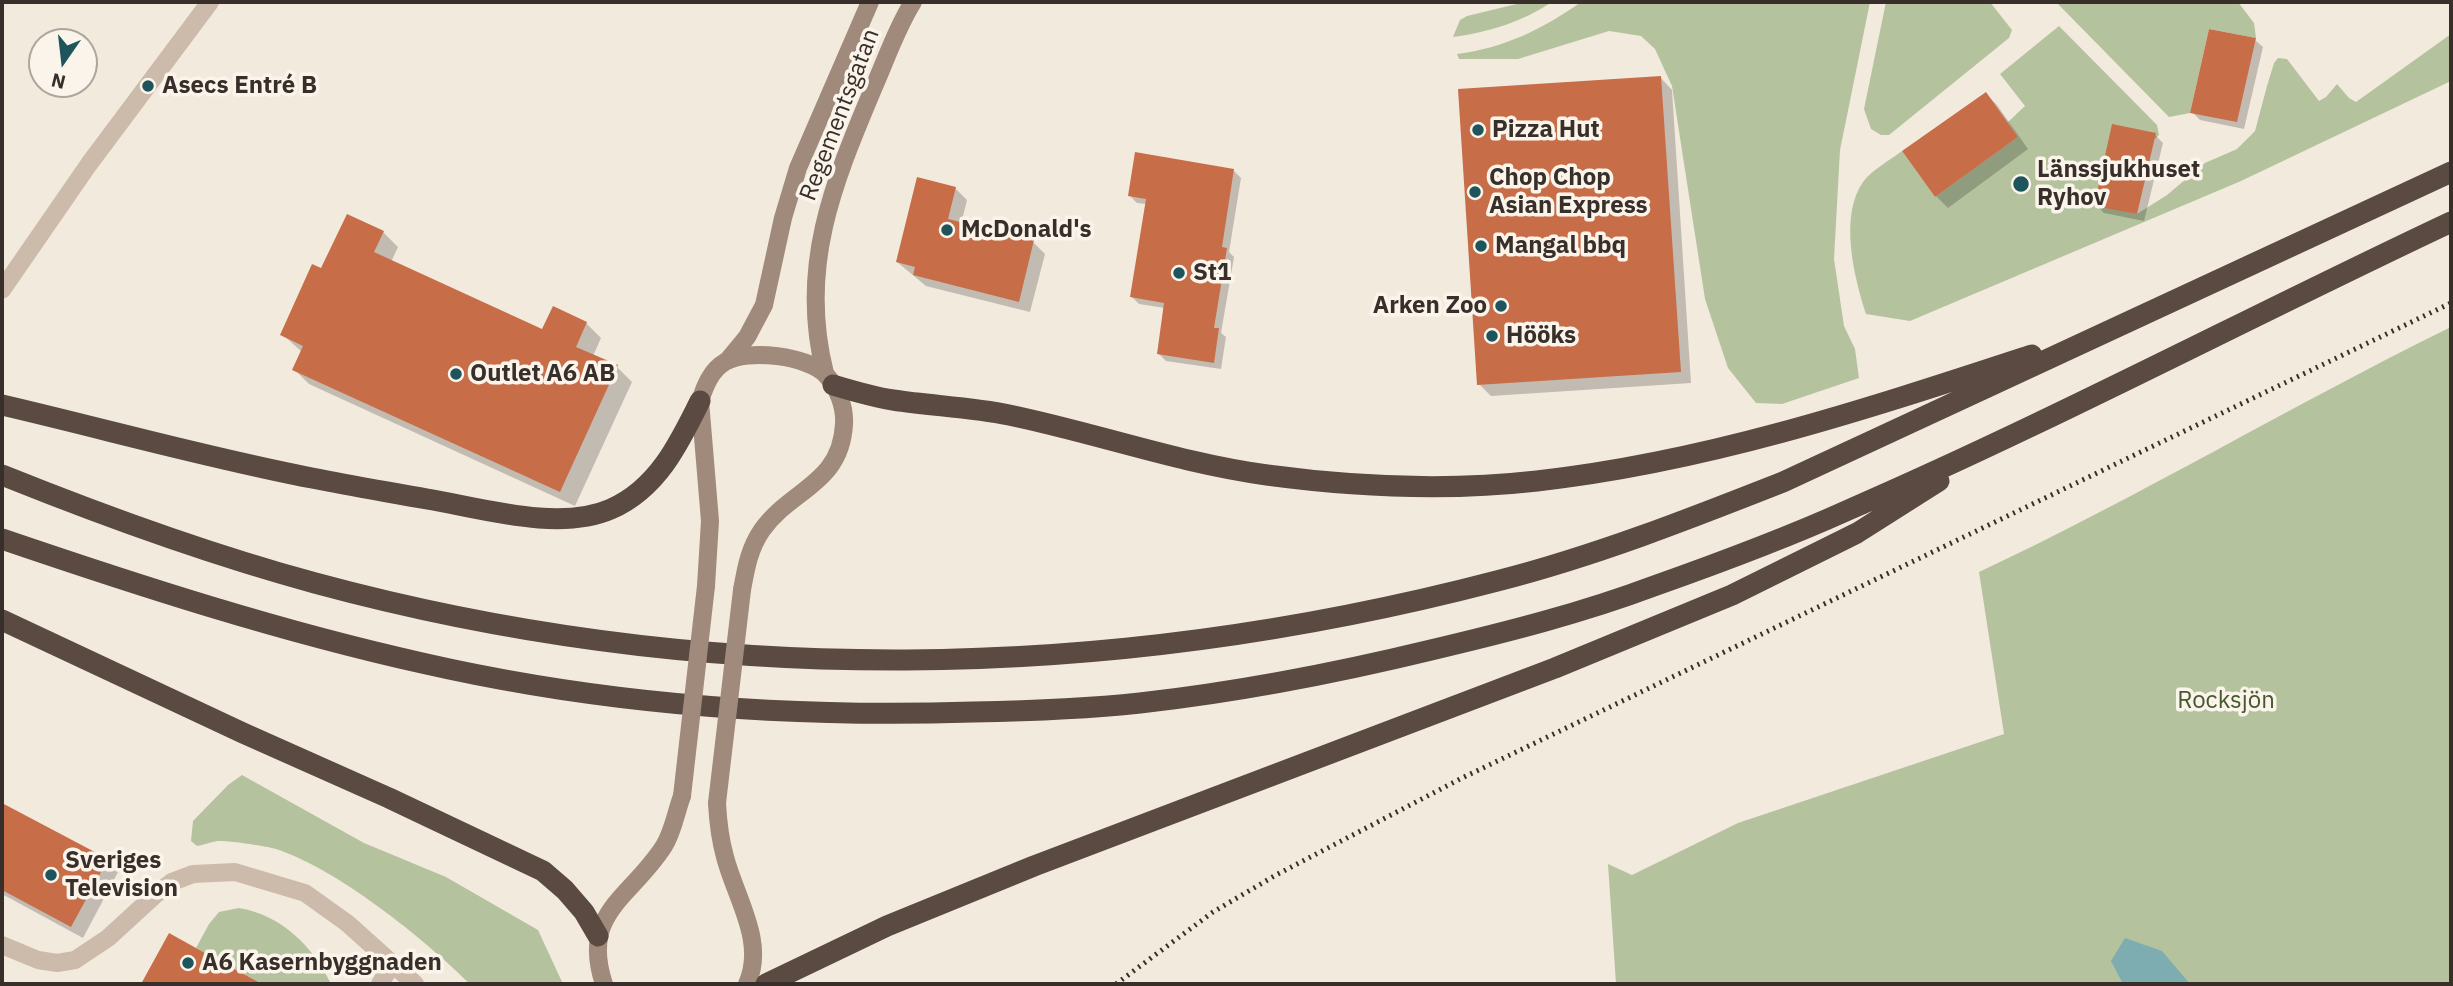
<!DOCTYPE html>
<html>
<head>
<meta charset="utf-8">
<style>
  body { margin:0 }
  #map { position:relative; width:2453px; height:986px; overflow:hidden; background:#f3eade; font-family:"IBM Plex Sans",sans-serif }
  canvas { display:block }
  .frame { position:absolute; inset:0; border:4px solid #392f2a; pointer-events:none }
  .north { position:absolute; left:28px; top:28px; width:70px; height:70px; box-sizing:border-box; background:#faf4eb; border:2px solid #ada59e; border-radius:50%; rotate:194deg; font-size:19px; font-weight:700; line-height:28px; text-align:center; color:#392f2a }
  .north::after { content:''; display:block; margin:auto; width:24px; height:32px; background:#1e545b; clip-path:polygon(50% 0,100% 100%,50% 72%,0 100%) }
</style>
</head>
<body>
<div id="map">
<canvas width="2453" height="986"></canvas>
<div class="frame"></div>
<div class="north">N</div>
</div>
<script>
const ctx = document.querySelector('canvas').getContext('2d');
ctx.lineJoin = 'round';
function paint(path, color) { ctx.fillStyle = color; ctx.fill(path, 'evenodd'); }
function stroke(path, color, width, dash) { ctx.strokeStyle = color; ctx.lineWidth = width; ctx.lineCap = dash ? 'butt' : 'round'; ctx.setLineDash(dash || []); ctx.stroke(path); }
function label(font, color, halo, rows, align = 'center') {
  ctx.font = font + ' "IBM Plex Sans",sans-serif'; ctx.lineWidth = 7; ctx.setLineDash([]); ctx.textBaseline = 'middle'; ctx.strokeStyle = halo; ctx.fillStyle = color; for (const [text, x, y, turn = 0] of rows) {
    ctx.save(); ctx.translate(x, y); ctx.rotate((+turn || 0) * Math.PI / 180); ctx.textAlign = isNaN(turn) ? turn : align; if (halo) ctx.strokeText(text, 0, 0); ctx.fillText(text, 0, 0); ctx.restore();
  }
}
const green = new Path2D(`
  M1525 2H1552C1522 22 1489 32 1453 37L1460 20 1467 16Z
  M1581 2H1870L1840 150 1834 259 1844 326 1855 349 1859 378 1782 404 1756 403 1728 368 1705 299 1672 86 1655 49 1641 36 1609 31 1518 59H1459L1457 54C1504 48 1543 29 1581 2Z
  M1886 2H1990L2012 30 2009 38 1889 135H1881L1871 129 1864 109Z
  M2056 2H2238L2254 23 2256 38 2209 29 2190 113 2169 117Z
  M2059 26 2157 125 2159 135 2155 139 2149 132 2095 205 2137 214 2167 195 2205 163 2237 149 2255 131 2267 86 2274 63 2278 58 2287 59 2319 101 2326 97 2337 84 2349 98 2356 102 2451 34V81L2241 181 1910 321 1866 314C1854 277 1839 216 1863 182 1872 170 1890 160 1902 151L1935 197 2018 137 2008 122 2025 106 2000 74Z
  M2451 327V984H1616L1608 864 1632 875 1738 823 2004 734 1979 572C2139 497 2292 405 2451 327Z
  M242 775 364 843 446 877 538 930 563 984H470C423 938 339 870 276 849 267 846 226 840 218 841 211 842 203 845 197 846L191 841 193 821 228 785Z
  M239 908C281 915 313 946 331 984H262L196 948 209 924 219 912Z`);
const water = new Path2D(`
  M2125 938 2162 951 2190 984H2123L2111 961Z`);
const shadow = new Path2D(`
  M2255 40 2263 47 2244 129 2200 120 2192 112Z
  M1661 78 1672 90 1691 383 1491 396 1479 384Z
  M1986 94 1997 105 2028 149 1948 208 1936 196Z
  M2155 135 2163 143 2144 221 2104 213 2096 205Z
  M1233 170 1241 178 1229 252 1234 257 1221 333 1226 337 1221 369 1166 361 1159 354 1165 308 1139 304 1132 297 1147 204 1137 203 1130 196Z
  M955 188 967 200 961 224 1033 242 1045 254 1030 312 926 286 897 262Z
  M383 232 398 247 391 262 543 332 586 323 601 338 593 356 617 367 632 382 575 506 309 384 294 369 302 352 282 334 322 271Z
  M3 806 107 861 118 872 83 938 2 894Z
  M170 936 258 984H154L147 977Z`);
const building = new Path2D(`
  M2209 29 2256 38 2237 122 2190 113Z
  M1661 76 1681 372 1477 385 1458 89Z
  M1986 92 2018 137 1935 197 1902 151Z
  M2112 124 2156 133 2137 214 2094 206Z
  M1135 152 1234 169 1222 247 1227 248 1214 328H1219L1214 363 1157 354 1164 303 1130 297 1146 199 1128 196Z
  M917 177 956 187 948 219 1034 240 1019 302 913 275 915 267 896 262Z
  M347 214 384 231 374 252 542 329 553 306 587 322 576 347 618 365 560 492 292 370 303 346 280 335 312 264 321 268Z
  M2 803 108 859 71 927 2 890Z
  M169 933 196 948 262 984H141Z`);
const street = new Path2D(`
  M2 290 89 164 210 2
  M2 945 38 960 57 963 75 960 108 938 156 894 172 882 193 874 235 872 305 893 347 923 415 984
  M380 984 392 964`);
const secondary = new Path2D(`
  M728 360 747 337 764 305 783 218 798 168 870 2
  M825 373C798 268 833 184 873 89 886 60 896 29 913 2
  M706 586 710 521 700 401C705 386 711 370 725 362 747 348 809 356 826 375 838 388 845 407 844 424 841 484 791 489 762 530 749 549 746 568 742 590
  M717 803C718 822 720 839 725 857 736 899 766 942 747 984
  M604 984C580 912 631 898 664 846 673 832 676 812 682 796`);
const highway = new Path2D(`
  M833 385C853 391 873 397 893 400 932 406 971 407 1009 415 1096 433 1179 463 1267 475 1356 487 1448 491 1537 481 1708 462 1870 408 2032 355
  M2 405C105 429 208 458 312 478 351 486 389 492 427 499 481 508 559 532 611 509 657 489 679 444 700 401
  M2 475C104 516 208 554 315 583 706 689 1106 683 1497 581 1595 556 1689 519 1783 482L2451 172
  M2 539C140 586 279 631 422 663 601 704 789 718 973 712 1028 711 1085 709 1140 703 1238 692 1336 673 1431 650 1507 632 1582 613 1654 586 1719 563 1784 539 1846 511 2051 422 2249 317 2451 222
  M2 620 243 733 389 798 543 871 565 890 584 912 598 936
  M766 984 887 926 1034 866 1555 668 1732 595 1857 533 1939 481`);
const rail = new Path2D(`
  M1116 984 1213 912 1276 875 1462 778 2451 303`);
const secondaryBridge = new Path2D(`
  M682 796 706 586
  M717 803 742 590`);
const markers = [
  [148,86,7,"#1e545b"],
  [1478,130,7,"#1e545b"],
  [2021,184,9,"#1e545b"],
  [1475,192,7,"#1e545b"],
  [947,230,7,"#1e545b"],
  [1481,246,7,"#1e545b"],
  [1179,273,7,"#1e545b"],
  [1501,306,7,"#1e545b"],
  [1492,336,7,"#1e545b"],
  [456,374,7,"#1e545b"],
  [51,875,7,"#1e545b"],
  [188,963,7,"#1e545b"]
];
const poiNames = [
  ["Asecs Entré B",162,86],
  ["Pizza Hut",1492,130],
  ["Länssjukhuset",2037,170],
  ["Ryhov",2037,198],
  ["Chop Chop",1489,178],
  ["Asian Express",1489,206],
  ["McDonald's",961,230],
  ["Mangal bbq",1495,246],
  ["St1",1193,273],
  ["Arken Zoo",1487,306,"right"],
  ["Hööks",1506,336],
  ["Outlet A6 AB",470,374],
  ["Sveriges",65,861],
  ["Television",65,889],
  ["A6 Kasernbyggnaden",202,963]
];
const streetNames = [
  ["Regementsgatan",840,115,-69]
];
const parkNames = [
  ["Rocksjön",2226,701]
];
paint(green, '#b4c39e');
paint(water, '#7dacb1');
paint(shadow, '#0003');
paint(building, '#c76d48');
stroke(street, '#cba', 18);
stroke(secondary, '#9f8a7b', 18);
stroke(highway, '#5a4a41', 21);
stroke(rail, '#392f2a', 5, [2, 5]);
stroke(secondaryBridge, '#9f8a7b', 18);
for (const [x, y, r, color] of markers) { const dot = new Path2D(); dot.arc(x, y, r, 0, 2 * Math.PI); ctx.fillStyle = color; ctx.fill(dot); stroke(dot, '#faf4eb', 2.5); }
label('bold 24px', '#392f2a', '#faf4eb', poiNames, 'left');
label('24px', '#392f2a', '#faf4eb', streetNames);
label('24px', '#46582d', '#faf4eb', parkNames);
</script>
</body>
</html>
